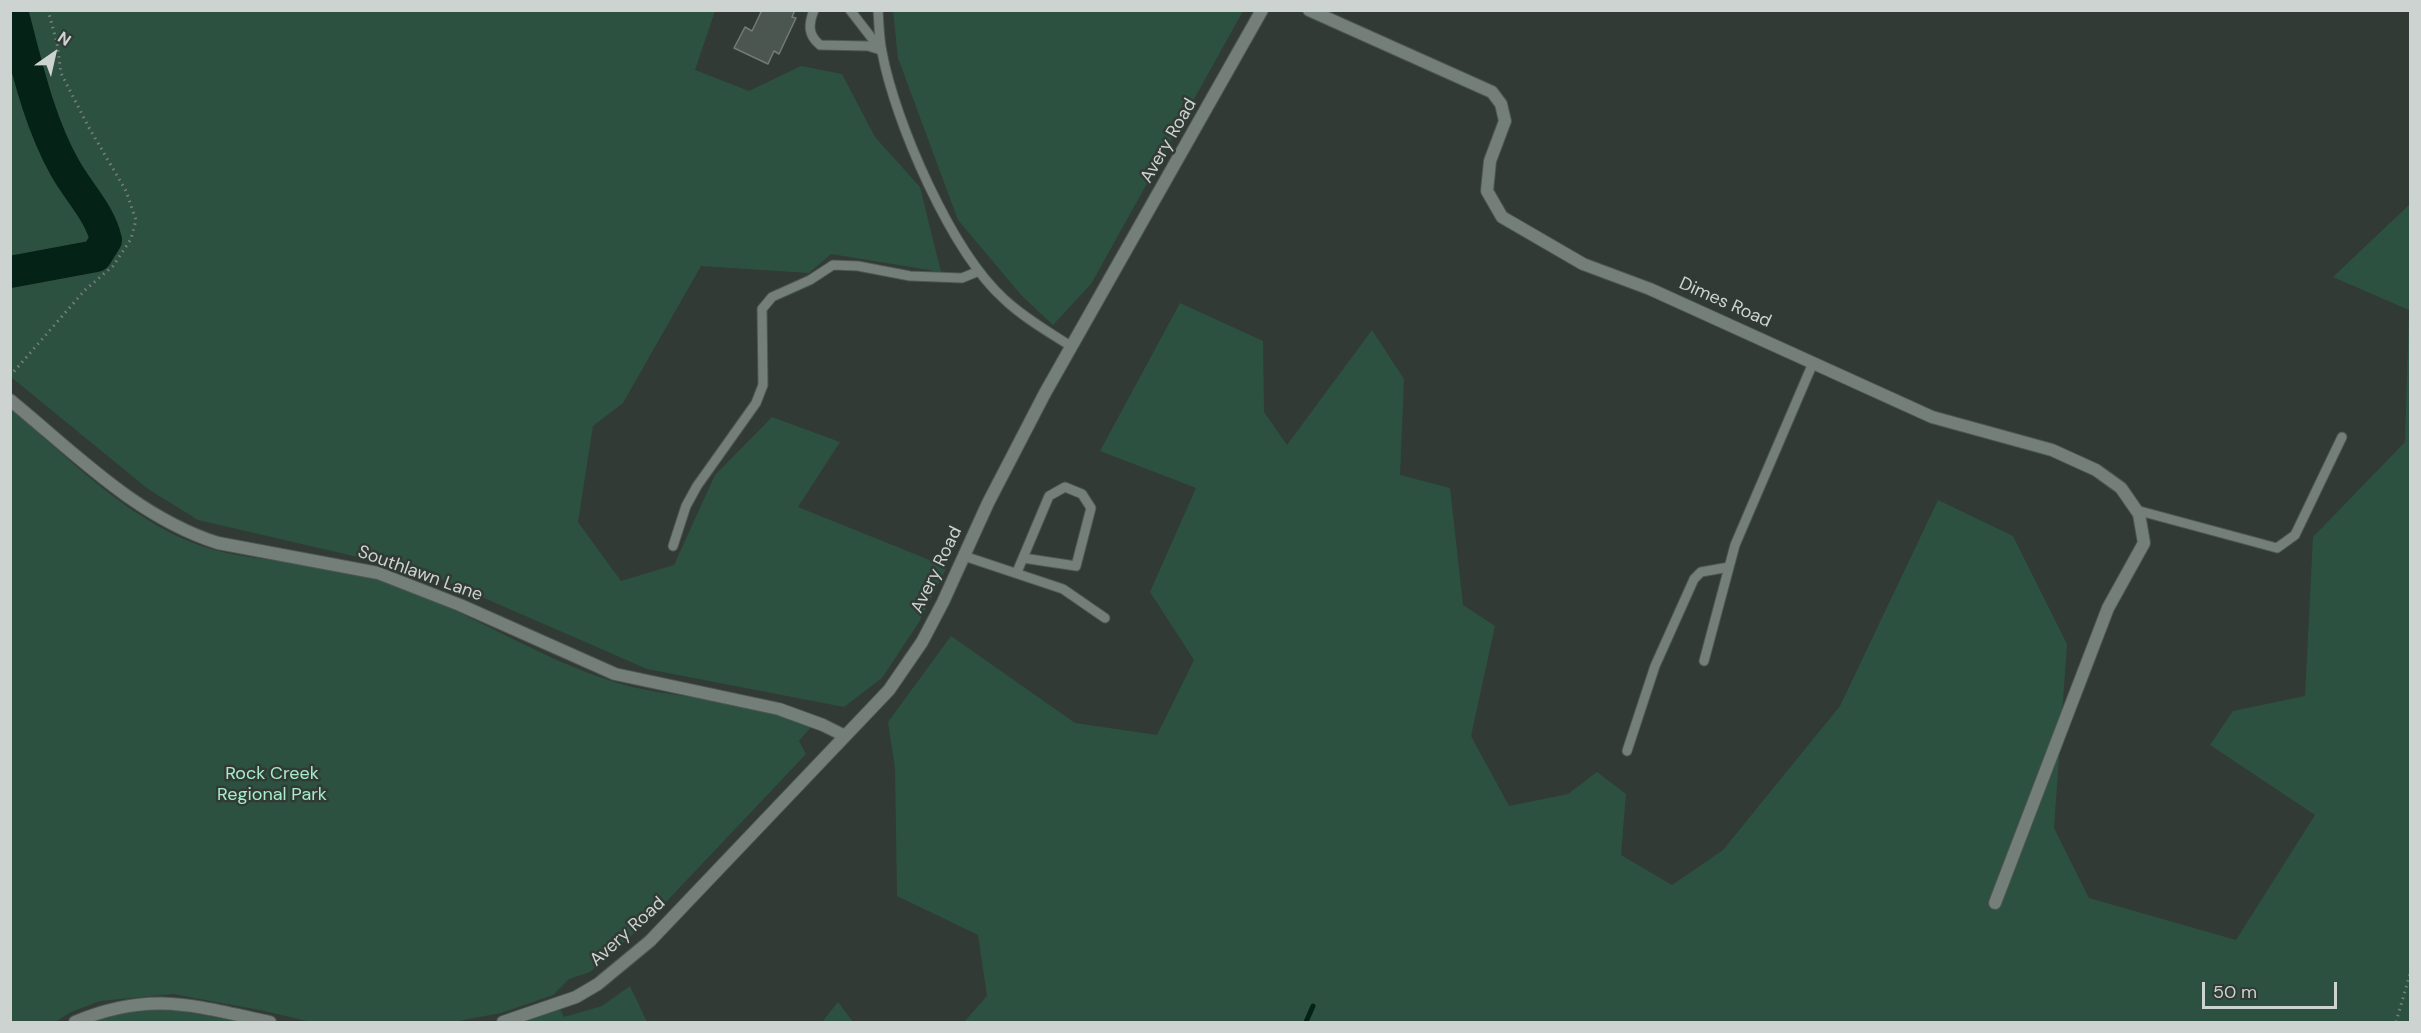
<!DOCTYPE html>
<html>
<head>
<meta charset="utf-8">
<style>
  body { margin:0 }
  #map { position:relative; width:2421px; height:1033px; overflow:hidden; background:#313a35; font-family:"DM Sans",sans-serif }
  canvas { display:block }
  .frame { position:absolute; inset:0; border:12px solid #cdd3d0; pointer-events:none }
  .north { position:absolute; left:24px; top:24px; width:60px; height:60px; -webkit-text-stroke:4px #313a35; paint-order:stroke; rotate:34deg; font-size:16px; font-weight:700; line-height:24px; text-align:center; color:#cdd3d0 }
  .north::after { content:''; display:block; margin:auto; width:21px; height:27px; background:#cdd3d0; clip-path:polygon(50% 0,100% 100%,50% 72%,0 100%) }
  .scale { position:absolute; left:2202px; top:982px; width:135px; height:27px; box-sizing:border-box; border:3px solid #cdd3d0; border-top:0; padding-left:8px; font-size:18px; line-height:21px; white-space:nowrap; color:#cdd3d0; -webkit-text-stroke:4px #313a35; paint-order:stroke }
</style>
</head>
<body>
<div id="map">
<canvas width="2421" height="1033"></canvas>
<div class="frame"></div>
<div class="north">N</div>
<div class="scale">50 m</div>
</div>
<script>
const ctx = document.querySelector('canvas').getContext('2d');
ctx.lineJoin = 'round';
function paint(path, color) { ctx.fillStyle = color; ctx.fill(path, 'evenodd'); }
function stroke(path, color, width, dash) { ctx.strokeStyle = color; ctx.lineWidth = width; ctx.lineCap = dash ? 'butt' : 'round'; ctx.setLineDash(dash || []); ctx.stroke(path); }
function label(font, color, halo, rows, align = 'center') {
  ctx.font = font + ' "DM Sans",sans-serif'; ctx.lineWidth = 5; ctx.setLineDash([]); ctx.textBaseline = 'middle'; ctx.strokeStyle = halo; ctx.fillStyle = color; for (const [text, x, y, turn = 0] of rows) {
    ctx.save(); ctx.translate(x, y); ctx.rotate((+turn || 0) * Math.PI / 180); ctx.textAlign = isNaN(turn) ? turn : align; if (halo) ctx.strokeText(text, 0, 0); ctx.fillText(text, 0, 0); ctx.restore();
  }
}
const green = new Path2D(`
  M10 11H715L695 70 749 91 801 66 842 74 875 137 920 187 941 272 831 254 809 273 701 266 623 403 593 426 578 522 621 581 674 565 715 475 772 417 840 442 798 507 947 567 919 622 882 678 844 707 647 669 427 573 198 520 148 489 11 377Z
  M893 11H1243L1091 284 1053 325 1022 296 958 220 898 58Z
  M2410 204V1022H964L987 996 978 935 897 896 895 768 888 722 951 636 1075 723 1157 735 1194 660 1150 592 1196 488 1100 451 1180 303 1263 341 1264 412 1287 445 1372 330 1404 379 1400 475 1450 488 1463 605 1495 626 1471 736 1509 806 1568 794 1597 772 1626 794 1621 855 1672 885 1723 850 1840 706 1938 500 2013 536 2067 644 2054 828 2089 898 2236 940 2315 815 2210 745 2233 711 2305 696 2313 537 2405 442 2409 310 2333 277Z
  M10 408C72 461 134 527 214 550 245 558 277 560 308 564 334 567 363 575 388 583 468 610 540 660 621 684 681 701 757 697 811 727L799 741 806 754 649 920 590 972 569 979 553 995 501 1013 453 1022H311L260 1010 173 994 100 1001 71 1012 55 1022H11Z
  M630 986 647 1022H520L560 1009 564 1017 602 1006Z
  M838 1002 853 1022H822Z
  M152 1009 180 1011 242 1022H92L132 1011Z`);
const stream = new Path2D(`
  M1306 1022 1313 1006`);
const river = new Path2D(`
  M10 272 96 256 106 240C100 213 79 193 65 168 38 120 26 63 12 10`);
const building = new Path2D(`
  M762 10H795L792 17 796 18 779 54 774 51 768 64 734 48 745 27 752 31Z`);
const path = new Path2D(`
  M10 376 85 290 113 266 131 239 136 220 126 191 88 126 61 73 57 43 48 10
  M2396 1022 2410 974`);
const service = new Path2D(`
  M814 10C808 25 808 35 820 45L868 46 881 50
  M850 10 881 50
  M878 10C879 24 879 38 882 52 895 122 951 251 1004 299 1024 318 1049 332 1072 347
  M2136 510 2277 548 2295 535 2342 437
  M673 546 686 506 697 486 756 403 763 385 762 309 772 297 810 280 833 265 858 266 910 276 962 278 979 271
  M964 556 1063 589 1105 618
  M1017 572 1049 496 1065 487 1082 494 1091 508 1076 566 1023 558
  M1704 661 1735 545 1813 363
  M1627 751 1655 666 1694 579 1701 572 1729 567`);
const minor = new Path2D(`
  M1309 10 1492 92 1501 104 1505 121 1490 161 1487 191 1502 217 1583 264 1650 289 1932 417 2052 450 2096 470 2121 488 2139 514 2144 543 2108 608 1995 903`);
const tertiary = new Path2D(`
  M10 400C75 453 136 517 218 543L378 573 460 605 615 674 779 709 823 725 845 736
  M75 1022C151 990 194 1006 270 1022
  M503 1022 576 997 598 984 650 941 889 690 922 642 943 602 988 503 1045 393 1262 10`);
const streetNames = [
  ["Avery Road",1169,141,-60],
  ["Dimes Road",1725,303,24],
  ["Avery Road",937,570,-64],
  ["Southlawn Lane",420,574,20],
  ["Avery Road",628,932,-42]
];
const parkNames = [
  ["Rock Creek",272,774],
  ["Regional Park",272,795]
];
paint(green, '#2d5140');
stroke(stream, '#042216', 5);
stroke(river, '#042216', 32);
paint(building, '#4c5651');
stroke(building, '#727c77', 1.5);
stroke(service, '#4e5653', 11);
stroke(minor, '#4e5653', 14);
stroke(tertiary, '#4e5653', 14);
stroke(path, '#777f7b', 3, [1.5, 4.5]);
stroke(service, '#747f79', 9);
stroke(minor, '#747f79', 12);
stroke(tertiary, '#747f79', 12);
label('18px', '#cdd3d0', '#313a35', streetNames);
label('18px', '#a6ecc9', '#313a35', parkNames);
</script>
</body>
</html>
